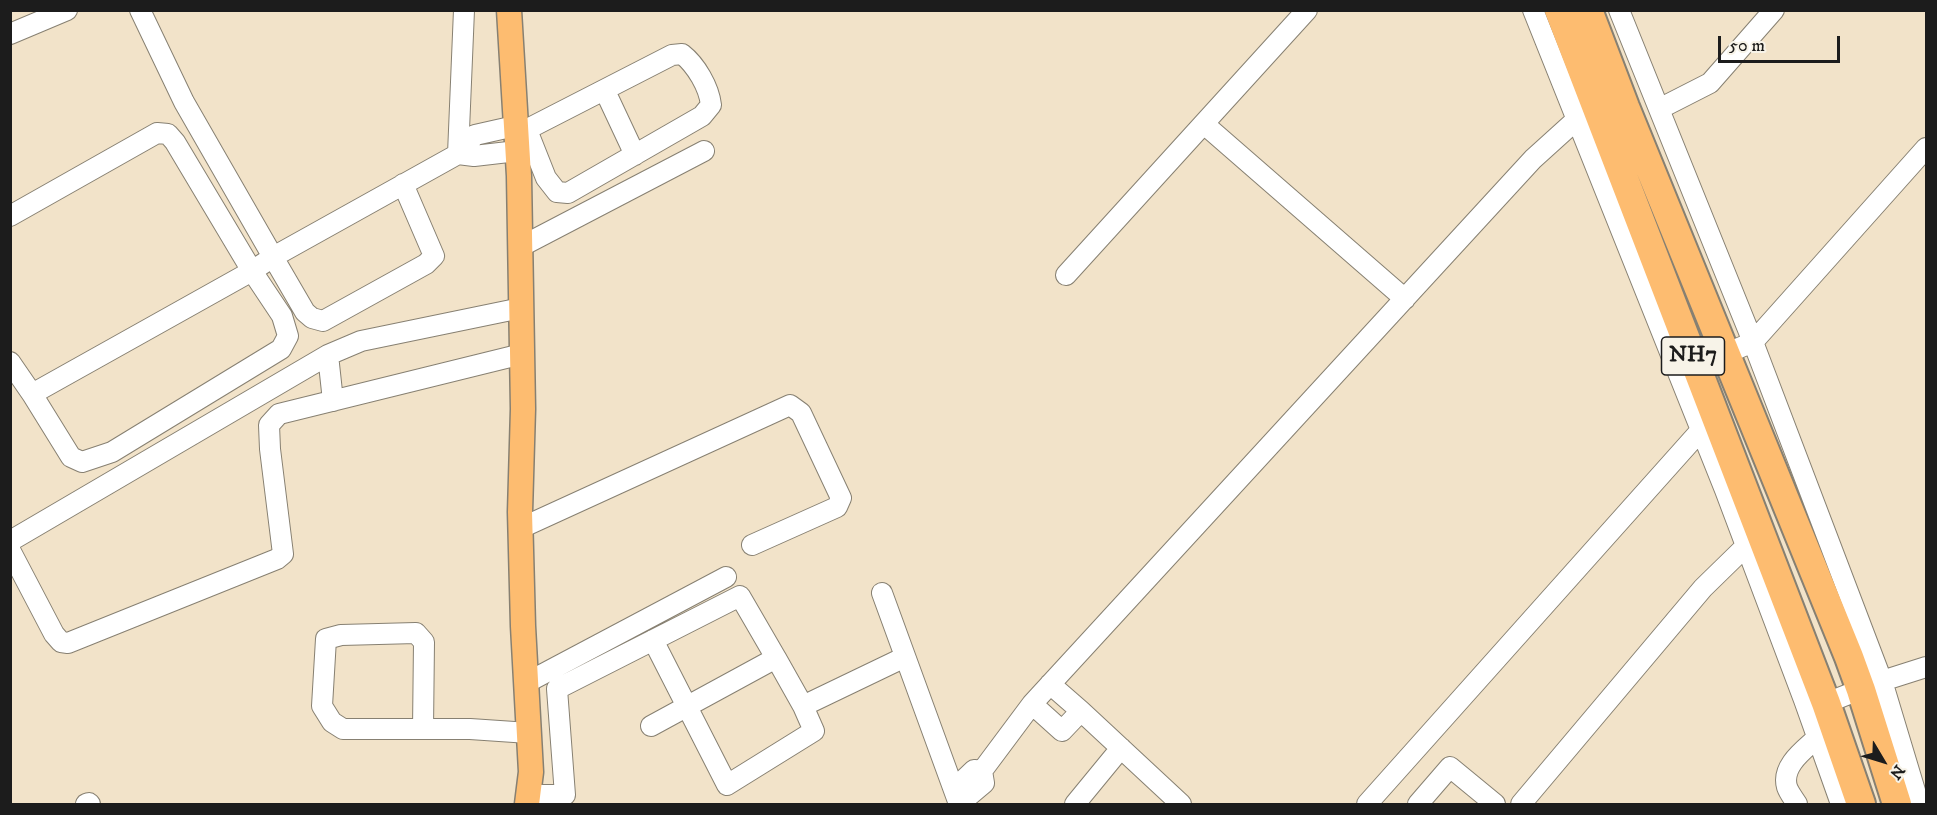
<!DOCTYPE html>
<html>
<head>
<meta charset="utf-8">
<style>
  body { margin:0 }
  #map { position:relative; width:1937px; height:815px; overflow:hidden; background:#f2e3c9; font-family:"IM FELL DW Pica",serif }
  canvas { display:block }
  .frame { position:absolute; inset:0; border:12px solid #1c1c1c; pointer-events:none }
  .north { position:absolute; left:1853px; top:731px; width:60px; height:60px; -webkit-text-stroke:4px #f7f3e8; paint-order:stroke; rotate:128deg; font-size:16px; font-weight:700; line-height:24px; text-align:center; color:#1c1c1c }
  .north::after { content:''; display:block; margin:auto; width:21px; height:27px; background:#1c1c1c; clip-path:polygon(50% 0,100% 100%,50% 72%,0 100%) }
  .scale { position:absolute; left:1718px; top:36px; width:122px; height:27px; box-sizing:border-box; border:3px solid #1c1c1c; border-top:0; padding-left:8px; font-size:18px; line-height:21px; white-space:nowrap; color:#1c1c1c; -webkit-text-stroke:4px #f7f3e8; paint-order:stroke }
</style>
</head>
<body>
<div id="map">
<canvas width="1937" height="815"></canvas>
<div class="frame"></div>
<div class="north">N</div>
<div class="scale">50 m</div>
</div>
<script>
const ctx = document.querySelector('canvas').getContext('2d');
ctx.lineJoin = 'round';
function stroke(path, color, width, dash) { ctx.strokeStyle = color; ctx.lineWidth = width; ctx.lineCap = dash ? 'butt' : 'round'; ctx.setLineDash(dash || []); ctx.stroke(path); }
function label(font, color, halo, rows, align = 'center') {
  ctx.font = font + ' "IM FELL DW Pica",serif'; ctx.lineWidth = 4.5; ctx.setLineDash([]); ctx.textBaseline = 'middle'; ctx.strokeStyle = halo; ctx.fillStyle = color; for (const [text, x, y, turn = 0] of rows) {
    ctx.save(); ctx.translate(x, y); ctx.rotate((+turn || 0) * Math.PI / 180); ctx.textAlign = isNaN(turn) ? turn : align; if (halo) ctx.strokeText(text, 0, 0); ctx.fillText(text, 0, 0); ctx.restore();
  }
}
const minor = new Path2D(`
  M140 10 184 102 273 257 458 154 475 135 515 126
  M1533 10 1725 490 1804 700 1841 804
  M1619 10 1753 342 1882 681 1919 804
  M10 34 67 10
  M605 91 635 155
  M1659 109 1710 83 1774 10
  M1204 124 1405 299
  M516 135 672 55 682 54C696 65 709 87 711 105L702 116 568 193 557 192 546 178 527 130
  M458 154 464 10
  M458 154 474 156 517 151
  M10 216 157 133 168 134 175 142 252 271 273 257 305 312 312 318 323 321 426 264 434 256 403 184
  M520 247 704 151
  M252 271 282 316 288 336 281 349 112 452 82 462 71 457 32 394Z
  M1066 275 1307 10
  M1725 354 1753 342 1926 148
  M328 355 333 401
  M10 362 32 394
  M521 528 790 405 801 413 841 498 837 507 752 545
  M10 546 12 540 24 533 328 355 361 341 521 308
  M10 550 54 634 61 642 68 643 277 559 283 554 270 449 269 425 279 414 522 354
  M882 593 959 804
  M653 640 727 785 814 731 803 706
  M526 683 726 577
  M1050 684 1081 711
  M1032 704 1062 731 1081 711 1181 804
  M1816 707 1882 681 1926 667
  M651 726 776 658 803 706 905 657
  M423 729 424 642 416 633 341 635 326 639 322 706 332 722 343 729H470L529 733
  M982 771 1032 704 1533 159 1575 121
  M954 789 974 770 982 771 984 783 959 804
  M530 795H565L557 689 740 596 776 658
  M86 804 89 803 90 804
  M1075 804 1121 748
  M1367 804 1701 430
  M1418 804 1450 767 1495 804
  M1521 804 1703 588 1745 547
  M1797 804C1794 799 1789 793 1787 787 1781 766 1804 750 1817 738`);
const major = new Path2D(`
  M509 10 519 176 523 409 520 512 523 626 531 772 527 804`);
const highway = new Path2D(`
  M1559 10 1826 703 1861 804
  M1588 10 1625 107 1849 657 1861 690 1897 804`);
const shields = [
  [1693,356,63]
];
const shieldNames = [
  ["NH7",1693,356]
];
stroke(minor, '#878072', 22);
stroke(major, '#878072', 27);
stroke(highway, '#878072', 32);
stroke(minor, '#fff', 20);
stroke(major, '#fdbc70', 24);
stroke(highway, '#fdbc70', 28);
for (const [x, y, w] of shields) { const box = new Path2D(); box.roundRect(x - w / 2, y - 19, w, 38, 4.5); ctx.fillStyle = '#f7f3e8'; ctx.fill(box); stroke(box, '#1c1c1c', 1.5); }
label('bold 22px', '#1c1c1c', null, shieldNames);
</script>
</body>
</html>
